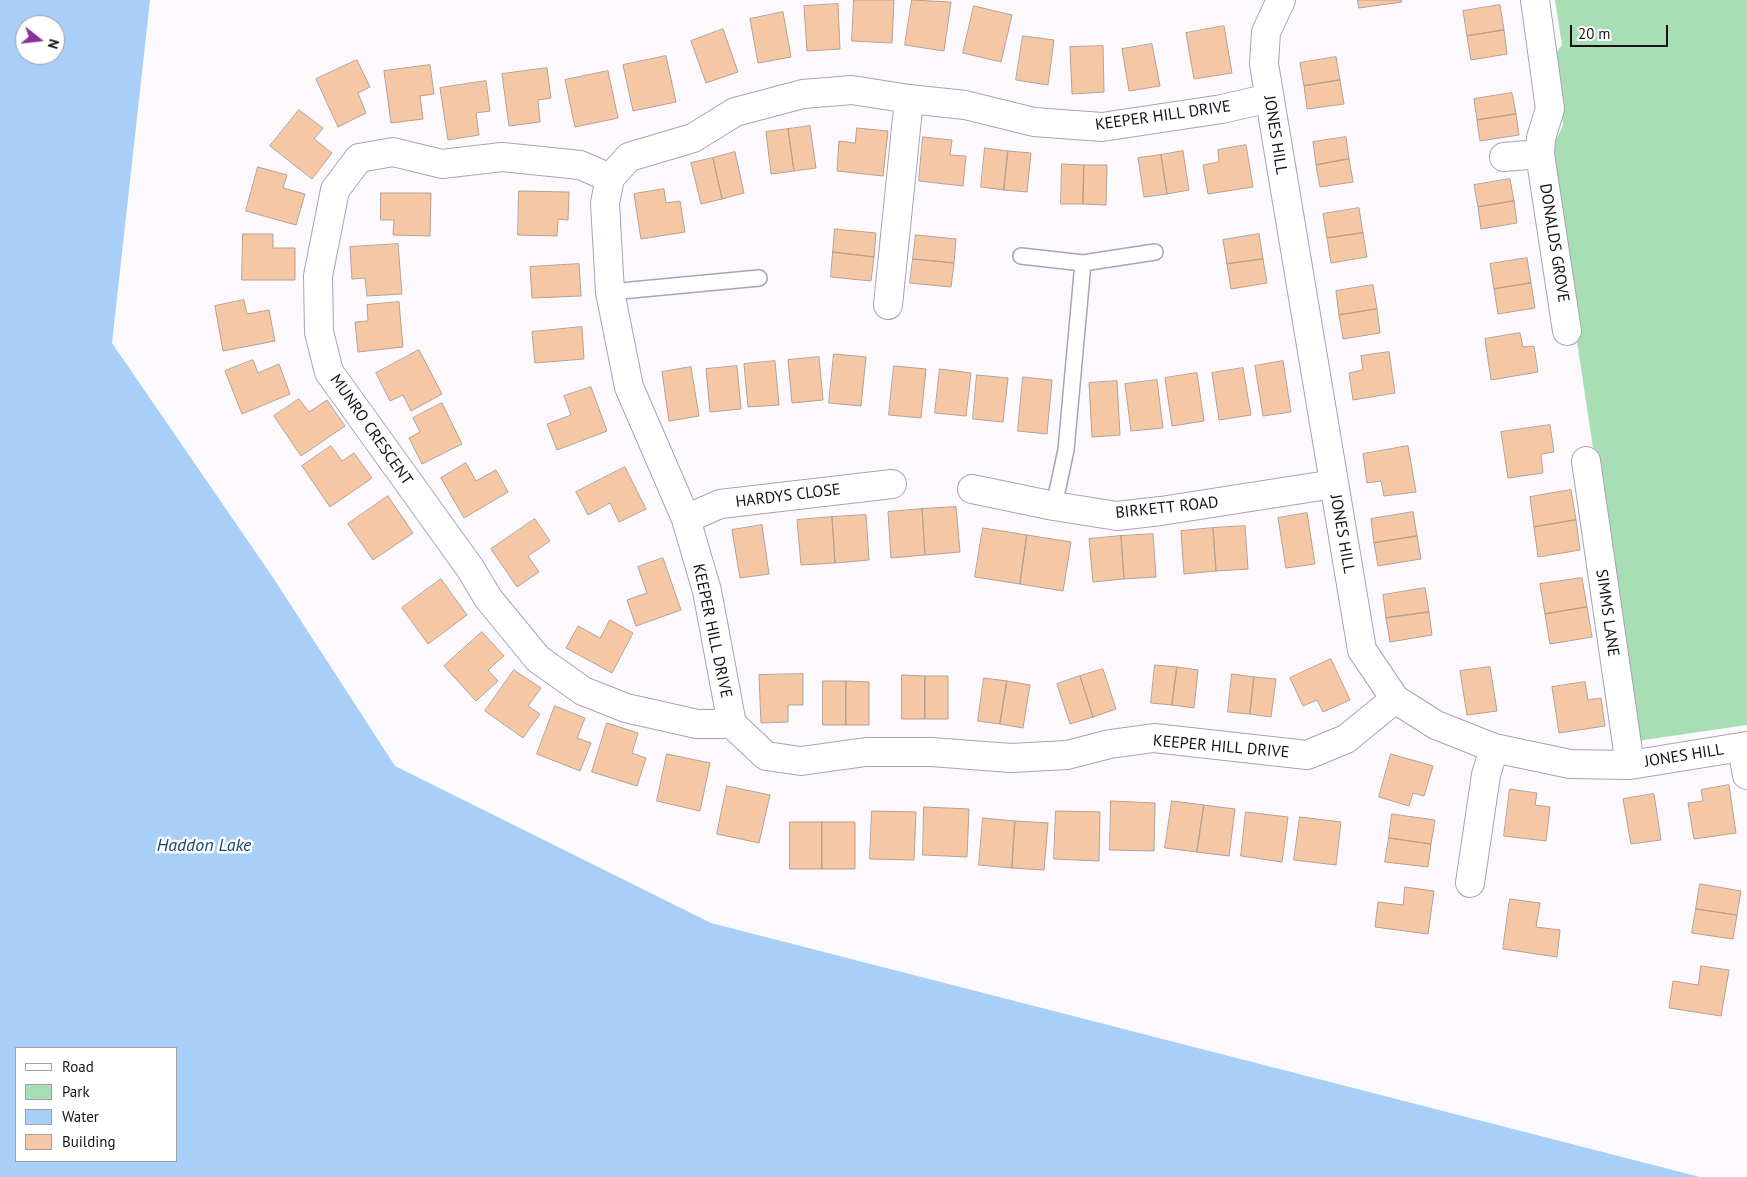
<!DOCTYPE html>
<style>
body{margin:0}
#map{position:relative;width:1747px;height:1177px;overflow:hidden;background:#fbf9fe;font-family:"PT Sans",sans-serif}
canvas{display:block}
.legend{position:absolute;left:15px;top:1047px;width:162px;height:115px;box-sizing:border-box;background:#fff;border:1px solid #a2a0a3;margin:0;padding:6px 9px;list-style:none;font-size:15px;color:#16121a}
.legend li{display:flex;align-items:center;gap:10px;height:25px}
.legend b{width:25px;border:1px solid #a2a0a3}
.north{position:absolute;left:15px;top:15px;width:50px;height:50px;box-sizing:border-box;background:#fff;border:1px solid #a2a0a3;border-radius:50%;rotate:106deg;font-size:14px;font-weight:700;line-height:20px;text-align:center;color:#16121a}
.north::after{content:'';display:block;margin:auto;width:18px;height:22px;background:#8a309c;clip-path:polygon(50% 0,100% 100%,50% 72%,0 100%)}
.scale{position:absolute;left:1570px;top:25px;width:98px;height:22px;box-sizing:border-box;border:2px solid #16121a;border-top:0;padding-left:6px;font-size:15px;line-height:18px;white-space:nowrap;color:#16121a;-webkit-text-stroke:4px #fff;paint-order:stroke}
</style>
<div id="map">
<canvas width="1747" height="1177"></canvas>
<ul class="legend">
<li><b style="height:6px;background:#fff"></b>Road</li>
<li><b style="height:14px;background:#a8deb3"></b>Park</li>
<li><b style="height:14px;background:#a8cff7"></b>Water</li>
<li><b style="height:14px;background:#f6c7a5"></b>Building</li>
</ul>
<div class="north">N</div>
<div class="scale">20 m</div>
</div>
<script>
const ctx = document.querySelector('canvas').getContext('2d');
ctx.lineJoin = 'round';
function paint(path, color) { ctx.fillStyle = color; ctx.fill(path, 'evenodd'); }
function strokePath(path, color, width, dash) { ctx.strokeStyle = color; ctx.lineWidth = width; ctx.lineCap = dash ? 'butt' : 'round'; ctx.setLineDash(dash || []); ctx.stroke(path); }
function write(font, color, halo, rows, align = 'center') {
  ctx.font = font + ' "PT Sans",sans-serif'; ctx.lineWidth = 5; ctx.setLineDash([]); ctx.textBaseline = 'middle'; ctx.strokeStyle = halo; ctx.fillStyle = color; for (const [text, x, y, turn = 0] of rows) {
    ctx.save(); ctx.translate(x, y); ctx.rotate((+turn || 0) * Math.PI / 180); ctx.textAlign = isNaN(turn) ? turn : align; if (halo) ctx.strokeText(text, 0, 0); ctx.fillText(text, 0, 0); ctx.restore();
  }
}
const green = new Path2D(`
 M1555,0H1747V725L1637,741L1549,155L1563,125L1554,56L1562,45Z`);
const water = new Path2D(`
 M0,0H150L112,343L272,576L395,766L711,923L1700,1177H0ZM25,25H55V55H25ZM16,1048H176V1161H16Z`);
const building = new Path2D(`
 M854,0H894L892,43L852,41Z
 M912,0L951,2L944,51L905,45Z
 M1358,0H1401L1402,2L1359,8Z
 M838,4L840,49L807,51L804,6Z
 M1500,5L1504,30L1467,36L1463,11Z
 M974,6L1012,15L1001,62L963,53Z
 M783,12L791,57L758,63L750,19Z
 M1224,26L1232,73L1194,79L1186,33Z
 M723,29L738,72L706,83L691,41Z
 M1504,30L1507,54L1471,60L1467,36Z
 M1023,36L1054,40L1048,85L1016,80Z
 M1152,44L1160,86L1129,91L1122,49Z
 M1103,46L1104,92L1072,94L1070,47Z
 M666,56L676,102L633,111L623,65Z
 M1336,57L1340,80L1304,86L1300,63Z
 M357,60L370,87L358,93L366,113L338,127L316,79Z
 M430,65L434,94L420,96L423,119L391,123L384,71Z
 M547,68L551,98L538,100L540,122L509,126L502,74Z
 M608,71L618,118L575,127L565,80Z
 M1340,80L1344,104L1307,109L1304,86Z
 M486,81L490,111L476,113L479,135L448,140L440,88Z
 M1512,93L1516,114L1477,120L1474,99Z
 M299,110L323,128L314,139L332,153L312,179L270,146Z
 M1516,114L1519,135L1480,141L1477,120Z
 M810,126L816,168L794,171L788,129Z
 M857,128L888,131L883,176L837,171L839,141L855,143Z
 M788,129L794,171L771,174L766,132Z
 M923,137L952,140L950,155L966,156L963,186L919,181Z
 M1346,137L1349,159L1316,165L1313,142Z
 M1246,145L1253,187L1208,194L1203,165L1219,162L1218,150Z
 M985,148L1008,151L1004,190L981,187Z
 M1008,151L1031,153L1027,192L1004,190Z
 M1183,151L1189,190L1167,194L1161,155Z
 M735,152L744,193L722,199L713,158Z
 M1161,155L1167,194L1144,197L1138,158Z
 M713,158L722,199L701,204L691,163Z
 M1349,159L1353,182L1320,187L1316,165Z
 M1062,164L1084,165L1083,204H1061Z
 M1084,165H1107L1106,205L1083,204Z
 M258,167L287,175L283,188L305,194L296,225L246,211Z
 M1510,179L1514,201L1478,207L1474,185Z
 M664,189L666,203L680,201L685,232L641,239L634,194Z
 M519,191L569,192L568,220L558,219L557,236L518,235Z
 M381,193H431L430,236L393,235L394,220H381Z
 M1514,201L1517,223L1481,229L1478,207Z
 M1359,208L1363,233L1327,238L1323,214Z
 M835,229L876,233L874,257L833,252Z
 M1363,233L1367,257L1331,263L1327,238Z
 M243,234H273V248H295V280H242Z
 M1259,234L1263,259L1227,264L1223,240Z
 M916,235L956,239L954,263L913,259Z
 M398,244L402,294L367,296L365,278L352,279L350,247Z
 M833,252L874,257L871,281L831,277Z
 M1527,258L1531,283L1494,289L1490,264Z
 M913,259L954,263L951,287L910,283Z
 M1263,259L1267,283L1231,289L1227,264Z
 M579,264L581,296L532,298L530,267Z
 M1531,283L1535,308L1498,314L1494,289Z
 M1373,285L1377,309L1339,315L1336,291Z
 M244,300L247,314L269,310L275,341L223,351L215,306Z
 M399,302L403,347L358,352L355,322L368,321L367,305Z
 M1377,309L1380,333L1343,339L1339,315Z
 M582,327L584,359L535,363L532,332Z
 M1520,333L1523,347L1534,346L1538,372L1491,380L1485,339Z
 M419,350L442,394L411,411L403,395L390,401L376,373Z
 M1389,352L1395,393L1353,400L1349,373L1363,370L1361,356Z
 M834,354L866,357L861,406L829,403Z
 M819,357L823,400L792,403L788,360Z
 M253,360L258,373L279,364L290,394L242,414L225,371Z
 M775,361L779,405L748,407L744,364Z
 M1283,361L1291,412L1263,416L1255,366Z
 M737,366L741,409L710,412L706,369Z
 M894,366L926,369L921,418L889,415Z
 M691,367L699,416L669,421L662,372Z
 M1243,368L1251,415L1219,420L1212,373Z
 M940,369L971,373L966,416L935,413Z
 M1197,373L1204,421L1172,426L1165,378Z
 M977,375L1008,378L1003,422L973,419Z
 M1023,377L1052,380L1047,434L1018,431Z
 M1157,380L1163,428L1131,431L1125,384Z
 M1117,381L1120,435L1092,437L1089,383Z
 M591,387L607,431L557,450L547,424L571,415L564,396Z
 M299,399L309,412L327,400L345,426L301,456L274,416Z
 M442,403L462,444L422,464L409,438L420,432L413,418Z
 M1550,425L1554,452L1541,454L1543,473L1508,478L1501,432Z
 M331,446L342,461L354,453L372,478L330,507L302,466Z
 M1408,446L1416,492L1384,496L1381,481L1367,483L1363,454Z
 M466,463L476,481L496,470L508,492L464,518L441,478Z
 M625,467L646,509L619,522L610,503L588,515L576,492Z
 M1571,490L1576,520L1534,527L1530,497Z
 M388,496L413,533L373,560L348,524Z
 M956,507L960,552L925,555L922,509Z
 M922,509L925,555L891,558L888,512Z
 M1413,512L1417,536L1374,543L1371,519Z
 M1307,513L1315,564L1286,568L1278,518Z
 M866,515L869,560L835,563L832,517Z
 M832,517L835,563L801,565L797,520Z
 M535,519L550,541L528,556L539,572L517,587L491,549Z
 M1576,520L1580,550L1538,557L1534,527Z
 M762,525L769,574L740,578L732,530Z
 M1245,526L1248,569L1216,571L1213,528Z
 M983,528L1027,535L1020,584L975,577Z
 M1213,528L1216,571L1184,574L1181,531Z
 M1153,534L1156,577L1124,579L1121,536Z
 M1027,535L1071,542L1063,591L1020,584Z
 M1121,536L1124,579L1093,582L1089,539Z
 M1417,536L1421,559L1378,566L1374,543Z
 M663,558L681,610L636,626L627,600L647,593L638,567Z
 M1582,578L1587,607L1545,614L1540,584Z
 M441,579L467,615L428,644L402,608Z
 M1425,588L1429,612L1386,618L1383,595Z
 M1587,607L1592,637L1550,644L1545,614Z
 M1429,612L1432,635L1390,642L1386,618Z
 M610,620L633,633L612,673L566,648L578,626L600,638Z
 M482,632L504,656L488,670L498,681L476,701L444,666Z
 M1331,659L1350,700L1323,712L1317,700L1303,706L1290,678Z
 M1155,665L1177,667L1172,705L1151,703Z
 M1177,667L1198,670L1194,708L1172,705Z
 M1490,667L1497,711L1467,715L1460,671Z
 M1103,669L1116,709L1093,717L1080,676Z
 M514,670L541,688L528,706L540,714L523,738L485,711Z
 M803,674V705H788V722L761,723L759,675Z
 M1232,674L1254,677L1250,714L1228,712Z
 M902,675L925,676V719H902Z
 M925,676H948V719H925Z
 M1080,676L1093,717L1070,724L1057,684Z
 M1254,677L1276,679L1271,717L1250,714Z
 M984,678L1007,681L1000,724L978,721Z
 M823,681H846V725H823Z
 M846,681L869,682V725H846Z
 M1007,681L1030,685L1023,728L1000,724Z
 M1585,682L1588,700L1601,698L1605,726L1559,733L1552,687Z
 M555,706L585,718L577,738L591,743L580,771L537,754Z
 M607,723L638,733L632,753L646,758L637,786L592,772Z
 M667,754L710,763L700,811L657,801Z
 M1391,754L1433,766L1424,796L1413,793L1409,806L1379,797Z
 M1729,785L1736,833L1694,839L1688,803L1703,801L1701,790Z
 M727,786L770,795L759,843L717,834Z
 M1510,789L1537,793L1535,805L1550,807L1546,841L1504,836Z
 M1654,794L1661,840L1631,844L1623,799Z
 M1111,801L1155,803L1154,851L1110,850Z
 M1172,801L1204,805L1197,852L1165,848Z
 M1204,805L1235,809L1229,856L1197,852Z
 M924,807L969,809L967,857L923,855Z
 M872,811L916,812L914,860L870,859Z
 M1056,811L1100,812L1099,861L1054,859Z
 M1246,812L1288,817L1282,862L1241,856Z
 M1392,814L1435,820L1431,844L1389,838Z
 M1300,817L1341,822L1336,865L1294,860Z
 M983,818L1015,821L1012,868L979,865Z
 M1015,821L1048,823L1044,870L1012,868Z
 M790,822H822V869H790Z
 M822,822H855V869H822Z
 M1389,838L1431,844L1428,867L1385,862Z
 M1700,884L1741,891L1737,915L1696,909Z
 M1405,887L1434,891L1428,934L1375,927L1378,902L1403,905Z
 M1510,899L1540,903L1536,927L1560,930L1557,957L1503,949Z
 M1696,909L1737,915L1733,939L1692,933Z
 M1701,966L1729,970L1721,1016L1669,1008L1673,981L1698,985Z`);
const service = new Path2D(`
 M1021,256L1083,263L1155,252
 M610,292L759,278
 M1054,506L1066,450L1083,263`);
const minor = new Path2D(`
 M1281,0L1266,32L1264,64L1362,650L1395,699L1436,725L1494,748L1570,764L1630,765L1747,746
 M1535,0L1550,109L1541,138L1540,154L1567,331
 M1269,98L1222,109L1102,127L1034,122L965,105L909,99L852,90L803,94L735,112L693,138L629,157L610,178L605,203L610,292L629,387L686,519L707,591L732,724L766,756L801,761L866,752H931L1011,758L1067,755L1110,744L1154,738L1307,755L1346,739L1395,699
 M1504,157L1540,154
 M610,178L580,165L502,157L442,164L393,152L359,158L335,190L318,276L319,332L329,372L470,568L488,598L538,659L583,691L626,708L697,724H732
 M888,305L909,99
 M1586,461L1630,765
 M972,489L1054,506L1117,516L1161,511L1334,484
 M686,519L720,504L892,484
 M1742,747L1747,775
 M1470,883L1486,775L1494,748`);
const streetNames = [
 ["KEEPER HILL DRIVE",1163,116,-8],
 ["JONES HILL",1275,135,81],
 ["DONALDS GROVE",1554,243,81],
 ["MUNRO CRESCENT",371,430,55],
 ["HARDYS CLOSE",788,496,-7],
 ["BIRKETT ROAD",1167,508,-6],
 ["JONES HILL",1342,534,80],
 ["SIMMS LANE",1607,613,82],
 ["KEEPER HILL DRIVE",712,631,78],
 ["KEEPER HILL DRIVE",1221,747,5],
 ["JONES HILL",1684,756,-9]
];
const waterNames = [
 ["Haddon Lake",204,846]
];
paint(green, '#a8deb3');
paint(water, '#a8cff7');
paint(building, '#f6c7a5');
strokePath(building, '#b7a190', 1);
strokePath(service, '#aba1b8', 18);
strokePath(minor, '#aba1b8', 30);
strokePath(service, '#fff', 15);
strokePath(minor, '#fff', 28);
write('16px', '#16121a', '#fff', streetNames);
write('italic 18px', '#164670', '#fff', waterNames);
</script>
